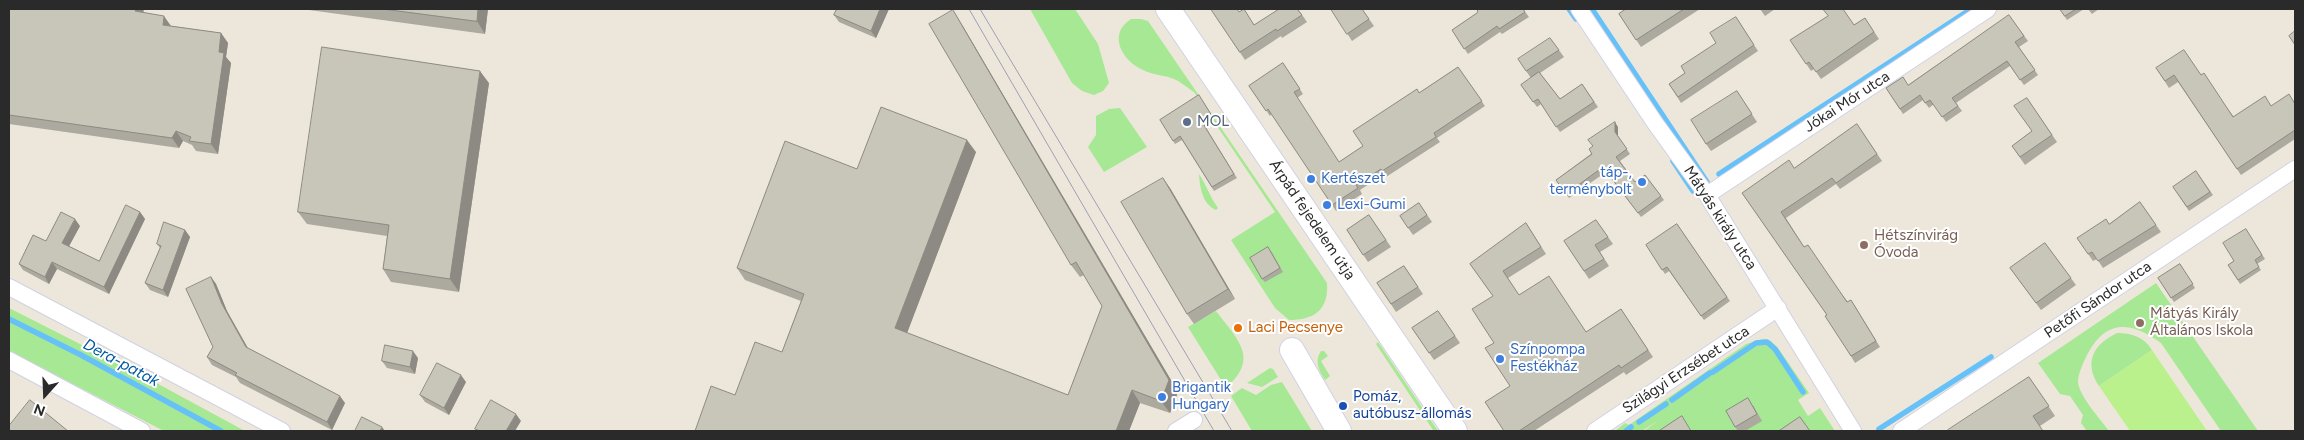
<!DOCTYPE html>
<meta charset="utf-8">
<style>
body{margin:0}
#map{position:relative;width:2304px;height:440px;overflow:hidden;background:#ede7db;font-family:Figtree,sans-serif}
canvas{display:block}
.frame{position:absolute;inset:0;border:10px solid #2a2a2a;pointer-events:none}
.north{position:absolute;left:20px;top:370px;width:50px;height:50px;-webkit-text-stroke:4px #fff;paint-order:stroke;rotate:200deg;font-size:14px;font-weight:700;line-height:20px;text-align:center;color:#2a2a2a}
.north::after{content:'';display:block;margin:auto;width:18px;height:22px;background:#2a2a2a;clip-path:polygon(50% 0,100% 100%,50% 72%,0 100%)}
</style>
<div id="map">
<canvas width="2304" height="440"></canvas>
<div class="frame"></div>
<div class="north">N</div>
</div>
<script>
const ctx = document.querySelector('canvas').getContext('2d');
ctx.lineJoin = 'round';
function paint(path, color) { ctx.fillStyle = color; ctx.fill(path, 'evenodd'); }
function strokePath(path, color, width, dash) { ctx.strokeStyle = color; ctx.lineWidth = width; ctx.lineCap = dash ? 'butt' : 'round'; ctx.setLineDash(dash || []); ctx.stroke(path); }
function write(font, color, halo, rows, align = 'center') {
  ctx.font = font + ' Figtree,sans-serif'; ctx.lineWidth = 4; ctx.setLineDash([]); ctx.textBaseline = 'middle'; ctx.strokeStyle = halo; ctx.fillStyle = color; for (const [text, x, y, turn = 0] of rows) {
    ctx.save(); ctx.translate(x, y); ctx.rotate((+turn || 0) * Math.PI / 180); ctx.textAlign = isNaN(turn) ? turn : align; if (halo) ctx.strokeText(text, 0, 0); ctx.fillText(text, 0, 0); ctx.restore();
  }
}
const green = new Path2D(`
 M1030,9H1075L1098,44L1109,83L1103,91L1094,95L1082,91L1072,83Z
 M1131,19H1141L1148,21L1327,283C1329,310 1314,320 1289,320L1275,308L1231,240L1275,212L1194,92C1188,88 1181,82 1174,79C1164,75 1153,75 1143,70C1122,61 1107,34 1131,19Z
 M1120,108L1147,147L1104,172L1088,147L1096,135V116L1109,109Z
 M1199,174C1207,186 1210,197 1218,208L1216,210C1202,204 1200,187 1199,174Z
 M2156,283L2258,431H2221L2161,343C2132,322 2107,318 2088,353C2084,361 2078,373 2078,382C2079,396 2101,420 2109,431H2087L2081,423L2083,415L2070,396L2060,394L2038,363Z
 M9,308L149,379L245,431H164L9,351Z
 M1216,311C1238,340 1260,358 1226,388L1188,327Z
 M2117,333C2132,333 2144,337 2152,350L2099,386C2083,362 2094,344 2117,333Z
 M1763,339L1771,341L1778,348L1809,393L1798,400L1808,416L1820,408L1835,431H1644L1659,420L1642,431H1615L1625,423L1629,425L1746,344Z
 M1378,342L1438,431H1432L1433,430L1376,344Z
 M1321,351H1324L1328,356L1321,361L1330,376L1325,380C1319,371 1314,361 1321,351Z
 M1270,368L1273,369L1278,377L1262,387L1247,383Z
 M1282,382L1312,431H1252L1231,396L1242,388L1256,395L1271,385Z`);
const pitch = new Path2D(`
 M2152,350L2207,431H2130L2099,386Z`);
const stream = new Path2D(`
 M1569,9L1576,19
 M1592,9L1707,182
 M1673,161L1693,191
 M1719,174L1971,9
 M9,319L81,355L221,431
 M1713,372L1756,343L1767,342L1775,349L1803,392
 M1672,400L1710,373
 M1639,422L1666,404
 M1879,429L1991,357
 M1626,431L1631,427`);
const street = new Path2D(`
 M1579,9L1655,123L1707,195L1853,431
 M1707,195L1988,9
 M9,287L282,431
 M9,360L142,431
 M1176,431L1194,420
 M1595,431L1778,308
 M1901,431L2295,169`);
const secondary = new Path2D(`
 M1168,9L1455,431
 M1292,350L1339,431`);
const tram = new Path2D(`
 M969,9L1214,431
 M980,9L1232,431`);
const wall = new Path2D(`
 M9,9L144,13L171,26L221,33L228,43L226,57L231,63L218,154L196,151L192,145L183,141L179,148L9,124Z
 M308,9H488L485,34L309,10Z
 M837,9H889L876,38L839,22L834,15Z
 M1211,9L1239,12L1255,25L1298,9L1307,22L1282,38L1281,36L1245,60Z
 M1331,9H1362L1374,26L1352,41Z
 M1523,9L1529,17L1502,34L1500,32L1468,54L1452,30L1477,13Z
 M1626,9H1700L1641,47L1619,14Z
 M1760,9H1775L1765,16Z
 M2060,9H2084L2067,20Z
 M2088,9H2099L2092,14Z
 M2009,15L2028,41L2019,47L2038,75L2024,85L2010,66L1956,103L1962,111L1946,122L1934,104L1929,108L1923,100L1903,114L1886,88L1908,85Z
 M1736,17L1758,51L1681,103L1669,84L1685,73L1716,43Z
 M1865,18L1879,39L1821,79L1814,69L1811,71L1790,40L1854,25Z
 M961,23L1178,392L1170,413L1140,403L1129,431H695L782,352L801,301L745,280L737,268L857,169L976,152L907,333L1068,395L1102,306L1084,275L1080,277L1071,265Z
 M1550,38L1564,57L1540,73L1560,99L1582,84L1598,107L1560,132L1541,104L1537,107L1521,85L1531,78L1526,71Z
 M1283,63L1303,94L1297,98L1339,162L1363,146L1419,93L1458,67L1485,106L1437,138L1440,142L1386,177L1384,174L1360,190L1362,194L1336,211L1272,114L1270,116L1249,86Z
 M2156,68L2201,74L2234,117L2271,106L2295,104V139L2241,175L2178,82L2169,88Z
 M489,83L459,292L391,282L383,269L387,236L307,224L298,212Z
 M1737,91L1757,122L1711,151L1706,144Z
 M1199,95L1214,119L1205,126L1237,178L1214,191L1182,140L1175,144L1160,120Z
 M2027,98L2057,142L2025,165L2012,146L2032,131Z
 M1857,124L1882,161L1840,189L1836,184L1786,218L1804,247L1848,302L1855,306L1880,347L1855,363L1827,315L1742,193L1794,168Z
 M1618,127V136L1630,154L1620,161L1635,182L1645,175L1664,200L1641,217L1606,172L1569,198L1556,180L1592,153Z
 M2196,171L2213,195L2189,211L2173,187Z
 M1170,188L1235,299L1194,324L1187,314Z
 M2140,202L2161,232L2103,268L2097,259L2093,261L2077,238L2109,224Z
 M1419,203L1432,222L1413,235L1400,216Z
 M140,212L145,219L109,294L57,269L49,284L23,270L19,264L46,241L80,226L69,246L99,261Z
 M1369,215L1391,247L1368,262L1347,230Z
 M1596,220L1613,244L1600,252L1609,266L1589,279L1564,241Z
 M1526,223L1546,254L1508,278L1519,295L1586,332L1621,309L1653,357L1626,375L1624,372L1534,431H1504L1510,386L1494,343L1493,296L1470,264Z
 M1677,224L1730,301L1704,320L1669,271L1665,274L1646,245Z
 M2246,229L2265,259L2257,264L2261,270L2240,284L2228,265L2234,261Z
 M185,230L190,237L168,297L150,290L145,283L160,248L157,244Z
 M2045,243L2076,285L2041,310L2010,268Z
 M1271,251L1283,272L1265,282L1262,279Z
 M2180,264L2195,288L2174,302L2158,278Z
 M1404,266L1423,294L1396,312L1377,283Z
 M211,277L216,284L227,311L248,348L345,403L332,430L240,383L236,377L212,365L207,357L213,347Z
 M1438,311L1460,343L1434,360L1412,328Z
 M418,358L415,374L387,368L382,361Z
 M2029,377L2055,416L2040,426L1949,431Z
 M466,382L449,415L425,402L420,395Z
 M1753,405L1762,421L1745,431H1738L1735,427Z`);
const shadedWall = new Path2D(`
 M136,9H144L142,21L135,11Z
 M478,9H488L485,34L477,21Z
 M880,9H889L876,38L871,31Z
 M953,10L961,23L1178,392L1170,413L1161,401Z
 M164,16L171,26L163,25Z
 M221,33L228,43L226,57L231,63L218,154L211,144L219,52Z
 M480,71L489,83L459,292L450,279Z
 M1615,122L1618,127V136L1615,132Z
 M176,131L183,141L179,148L172,138Z
 M967,140L976,152L904,341L895,328Z
 M1163,178L1170,188L1235,299L1228,289Z
 M140,212L145,219L109,294L104,287Z
 M75,219L80,226L67,250L62,243Z
 M185,230L190,237L168,297L163,290Z
 M52,262L57,269L49,284L45,277Z
 M211,277L216,284L227,311L251,354L246,347L222,304Z
 M413,351L418,358L415,374L410,367Z
 M461,375L466,382L449,415L444,408Z
 M1132,390L1140,403L1129,431H1116Z
 M340,396L345,403L332,430L327,422Z
 M516,414L521,421L515,431H506Z
 M382,427L385,431H380Z`);
const building = new Path2D(`
 M9,9H136L135,11L164,16L163,25L221,33L219,52L224,53L211,144L189,141L191,137L176,131L172,138L9,115Z
 M383,9H478L477,21Z
 M837,9H880L871,31L834,15Z
 M1211,9H1237L1239,12L1244,9L1254,25L1279,9H1297L1302,15L1277,31L1276,29L1240,52Z
 M1331,9H1362L1369,19L1347,34Z
 M1478,9H1523L1525,12L1499,29L1497,26L1464,49L1452,30L1477,13Z
 M1626,9H1684L1636,40L1619,14Z
 M1823,9H1843L1854,25L1865,18L1874,32L1816,72L1809,62L1806,64L1790,40L1828,16Z
 M2060,9H2076L2065,16Z
 M953,10L1169,380L1161,401L1132,390L1116,431H695L711,386L735,395L755,342L782,352L804,294L737,268L785,141L857,169L881,107L967,140L895,328L1068,395L1102,306L1076,262L1071,265L929,24Z
 M2009,15L2024,36L2015,42L2035,70L2020,80L2007,61L1952,98L1958,106L1942,117L1930,100L1925,103L1920,95L1900,109L1886,88L1903,77L1908,85Z
 M1736,17L1754,45L1678,97L1669,84L1685,73L1681,66L1716,43L1710,33Z
 M2295,31V45L2289,36Z
 M1550,38L1559,50L1526,71L1518,59Z
 M322,47L480,71L450,279L383,269L389,225L298,212Z
 M2184,50L2201,75L2204,73L2233,117L2265,96L2271,106L2289,94L2295,104V130L2237,169L2174,75L2165,81L2156,68Z
 M1283,63L1300,89L1294,92L1339,162L1363,146L1353,131L1417,89L1419,93L1458,67L1482,101L1434,133L1436,137L1382,171L1381,169L1356,185L1358,188L1332,205L1268,109L1266,111L1249,86Z
 M1539,72L1560,99L1582,84L1594,102L1556,127L1538,99L1533,102L1521,85Z
 M1737,91L1752,114L1706,144L1691,120Z
 M1199,95L1212,116L1202,122L1234,174L1212,187L1180,136L1173,141L1160,120Z
 M2027,98L2052,135L2020,157L2012,146L2032,131L2014,106Z
 M1615,122V132L1627,149L1616,157L1635,182L1645,175L1661,196L1638,213L1603,167L1566,194L1556,180L1592,154L1589,149L1593,146L1588,140Z
 M1857,124L1877,154L1836,183L1832,178L1781,212L1804,247L1808,245L1847,302L1851,300L1876,341L1851,356L1825,316L1827,315L1742,193L1789,160L1794,168Z
 M2196,171L2210,192L2187,207L2173,187Z
 M1163,178L1228,289L1187,314L1121,202Z
 M2140,202L2156,225L2098,261L2092,252L2088,254L2077,238L2106,219L2109,224Z
 M1419,203L1427,215L1408,228L1400,216Z
 M126,205L140,212L104,287L52,262L45,277L19,264L33,235L46,241L61,212L75,219L62,243L99,261Z
 M1369,215L1386,240L1363,255L1347,230Z
 M1596,220L1608,237L1595,245L1604,259L1584,271L1564,241Z
 M164,222L185,230L163,290L145,283L161,246L157,244Z
 M1526,223L1541,247L1503,271L1519,295L1549,276L1586,332L1621,309L1648,350L1621,368L1619,365L1519,431H1504L1485,402L1510,386L1485,348L1494,343L1472,309L1493,296L1470,264Z
 M1677,224L1727,297L1701,316L1667,267L1662,270L1646,245Z
 M2246,229L2262,255L2255,260L2259,267L2238,280L2228,265L2234,261L2223,243Z
 M2045,243L2071,278L2036,303L2010,268Z
 M1268,247L1280,268L1262,279L1250,258Z
 M2180,264L2193,284L2171,298L2158,278Z
 M1404,266L1418,287L1391,304L1377,283Z
 M211,277L222,304L246,347L340,396L327,422L235,375L237,373L207,357L213,347L186,289Z
 M1438,311L1455,336L1429,353L1412,328Z
 M385,345L413,351L410,367L382,361Z
 M437,363L461,375L444,408L420,395Z
 M2029,377L2049,406L2033,416L2043,431H1949L1948,430Z
 M1748,398L1757,414L1735,427L1726,411Z
 M30,400L68,431H9V426Z
 M491,400L516,414L506,431H480L475,429Z
 M1682,416L1691,431H1659Z
 M362,417L382,427L380,431H355Z
 M1800,417L1810,431H1779Z`);
const markers = [
 [1187,122,5,"#5c6f8a"],
 [1311,179,5,"#3f7fe0"],
 [1642,182,5,"#3f7fe0"],
 [1327,205,5,"#3f7fe0"],
 [1864,245,5,"#8d6e63"],
 [2140,323,5,"#8d6e63"],
 [1238,328,5,"#e8710a"],
 [1500,359,5,"#3f7fe0"],
 [1162,397,5,"#3f7fe0"],
 [1343,406,5,"#1a4fb4"]
];
const streetNames = [
 ["Jókai Mór utca",1847,102,-33],
 ["Mátyás király utca",1720,218,57],
 ["Árpád fejedelem útja",1312,220,56],
 ["Petőfi Sándor utca",2098,300,-34],
 ["Szilágyi Erzsébet utca",1686,370,-33]
];
const serviceNames = [
 ["MOL",1197,122]
];
const shopNames = [
 ["táp-,",1632,173,"right"],
 ["terménybolt",1632,190,"right"],
 ["Kertészet",1321,179],
 ["Lexi-Gumi",1337,205],
 ["Színpompa",1510,350],
 ["Festékház",1510,367],
 ["Brigantik",1172,388],
 ["Hungary",1172,405]
];
const educationNames = [
 ["Hétszínvirág",1874,236],
 ["Óvoda",1874,253],
 ["Mátyás Király",2150,314],
 ["Általános Iskola",2150,331]
];
const foodNames = [
 ["Laci Pecsenye",1248,328]
];
const transitNames = [
 ["Pomáz,",1353,397],
 ["autóbusz-állomás",1353,414]
];
const waterNames = [
 ["Dera-patak",121,363,28]
];
paint(green, '#a6e893');
paint(pitch, '#bbf18d');
strokePath(stream, '#65c1f8', 5.5);
strokePath(street, '#d0d1e4', 18);
strokePath(secondary, '#d0d1e4', 26);
strokePath(street, '#fff', 16);
strokePath(secondary, '#fff', 24);
strokePath(tram, '#9d9eb6', 1);
paint(wall, '#aca99f');
paint(shadedWall, '#8c8a82');
paint(building, '#c8c5b9');
strokePath(building, '#8c8a82', 1);
for (const [x, y, r, color] of markers) { const dot = new Path2D(); dot.arc(x, y, r, 0, 2 * Math.PI); ctx.fillStyle = color; ctx.fill(dot); strokePath(dot, '#fff', 2); }
write('15px', '#2a2a2a', '#fff', streetNames);
write('15px', '#4e5e75', '#fff', serviceNames, 'left');
write('15px', '#366cbe', '#fff', shopNames, 'left');
write('15px', '#785e54', '#fff', educationNames, 'left');
write('15px', '#c56008', '#fff', foodNames, 'left');
write('15px', '#164399', '#fff', transitNames, 'left');
write('italic 16px', '#035ba5', '#fff', waterNames);
</script>
